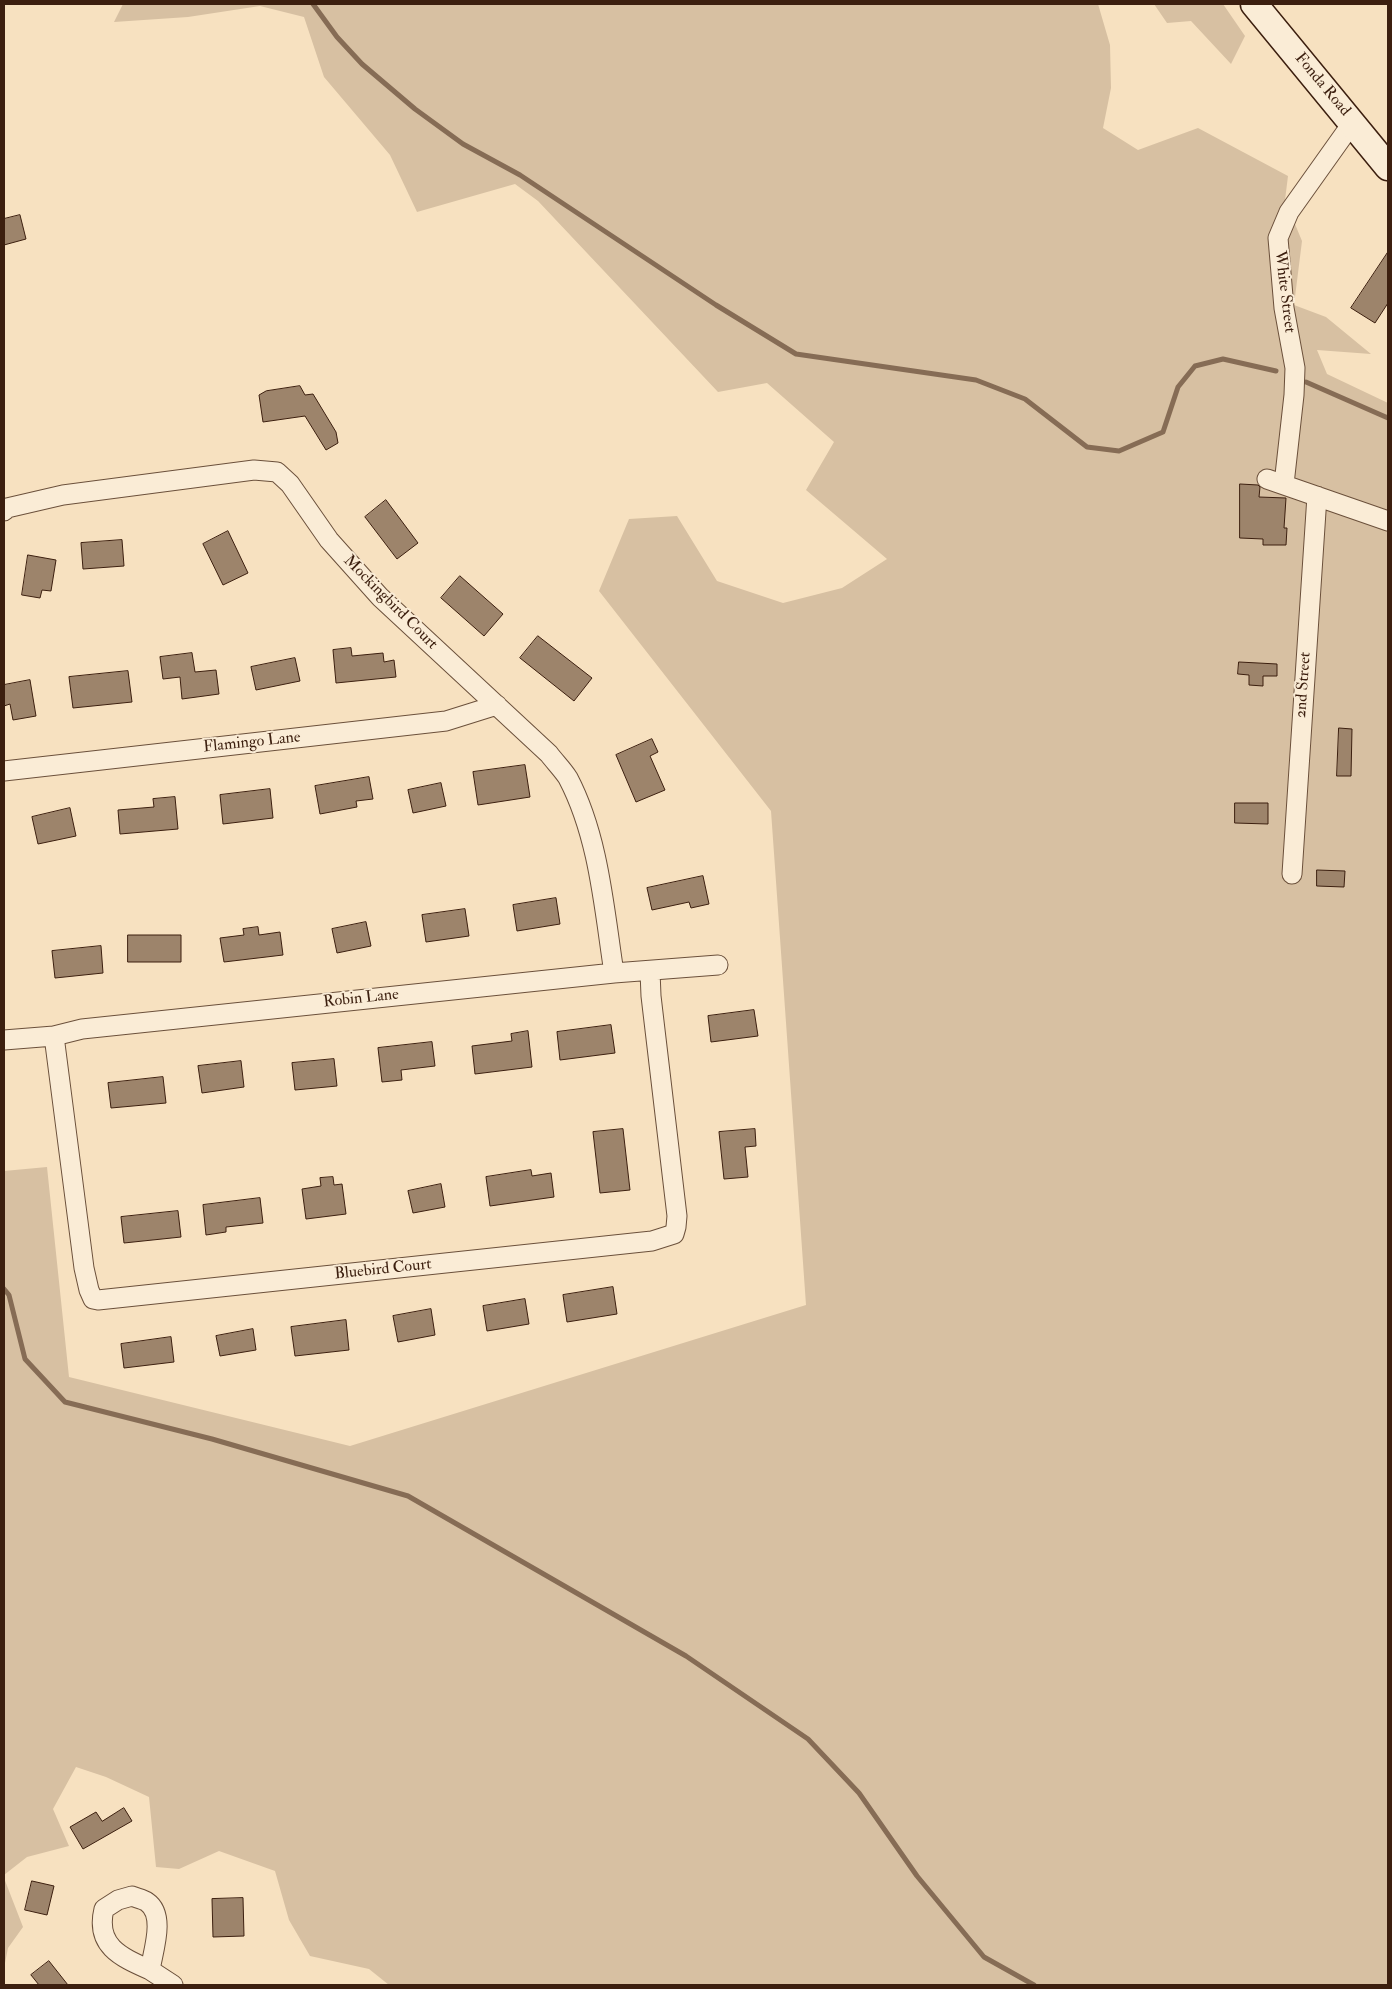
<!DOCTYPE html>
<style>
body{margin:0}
#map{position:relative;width:1392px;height:1989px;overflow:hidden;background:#f7e1c0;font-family:"IM FELL Double Pica",serif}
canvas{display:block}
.frame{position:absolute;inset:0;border:5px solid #3c1f0f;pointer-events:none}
</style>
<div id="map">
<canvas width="1392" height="1989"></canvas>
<div class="frame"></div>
</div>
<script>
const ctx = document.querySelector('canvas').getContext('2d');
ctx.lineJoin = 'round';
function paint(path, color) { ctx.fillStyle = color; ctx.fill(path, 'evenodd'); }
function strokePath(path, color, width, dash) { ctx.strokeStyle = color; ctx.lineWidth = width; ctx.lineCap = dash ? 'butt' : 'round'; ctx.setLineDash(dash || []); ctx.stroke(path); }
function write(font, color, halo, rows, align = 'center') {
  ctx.font = font + ' "IM FELL Double Pica",serif'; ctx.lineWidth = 4; ctx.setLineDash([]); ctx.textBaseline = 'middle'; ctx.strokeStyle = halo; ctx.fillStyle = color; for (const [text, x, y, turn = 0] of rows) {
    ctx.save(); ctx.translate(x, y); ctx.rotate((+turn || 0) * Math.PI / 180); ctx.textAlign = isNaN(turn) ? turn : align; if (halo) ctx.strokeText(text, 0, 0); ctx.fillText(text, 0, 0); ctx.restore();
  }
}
const green = new Path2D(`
 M123,4H1098L1110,45L1111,88L1103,128L1138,150L1198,128L1288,176L1285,200L1302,241L1294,305L1326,317L1371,354L1317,350L1327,374L1388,403V1985H389L369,1969L310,1956L289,1920L275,1871L219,1851L179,1869L156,1867L149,1797L106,1777L76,1767L53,1809L69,1846L27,1857L4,1875V1171L47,1167L69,1377L350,1446L806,1305L771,811L599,591L629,519L677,516L717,581L783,603L842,588L887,559L806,490L834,442L767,383L718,392L538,201L515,184L417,212L390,155L324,77L304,17L260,6L188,17L114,22Z
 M1154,4H1223L1245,36L1231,64L1191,21L1167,23Z
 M4,1878L23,1927L8,1948L4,1968Z`);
const stream = new Path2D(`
 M313,4L337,37L362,64L415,109L463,144L520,175L716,305L796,354L976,380L1025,399L1087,447L1119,451L1163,432L1178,387L1195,366L1223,359L1276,371
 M1306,382L1388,418
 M4,1289L9,1295L25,1359L65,1402L212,1439L408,1496L686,1656L808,1739L859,1793L917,1876L984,1957L1034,1985`);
const building = new Path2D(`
 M20,215L26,239L4,245V219Z
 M1388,252V303L1375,323L1351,308Z
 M300,386L305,395L313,394L336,432L338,443L326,450L305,416L263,422L259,395L266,391Z
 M1240,484L1258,485L1260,487L1259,497L1286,498L1284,528H1287L1286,545H1263V539L1240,538Z
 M386,500L418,543L397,559L365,517Z
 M228,531L248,573L223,585L203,544Z
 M122,540L124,566L83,569L81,543Z
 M28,555L56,560L51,591L42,590L40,598L22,595Z
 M460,576L503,614L484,636L441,598Z
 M538,636L592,678L574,701L520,658Z
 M351,648L352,656L383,653L384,662L394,660L396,677L336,683L333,650Z
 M192,653L195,672L216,670L219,694L182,699L180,677L163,679L160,657Z
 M295,658L300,681L256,690L251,667Z
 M1239,662L1277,664V676H1263V686L1249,685V675L1238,674Z
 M128,671L132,702L73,708L69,677Z
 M30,680L36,716L13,720L10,704L4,706V685Z
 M1339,728L1352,729L1351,776H1337Z
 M652,739L658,752L650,756L665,790L636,802L616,755Z
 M525,765L530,797L478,805L473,772Z
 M369,777L373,799L356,801L357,807L320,814L315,786Z
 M441,783L446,806L413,813L408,790Z
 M270,789L273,818L223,824L220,795Z
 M175,797L178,829L120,834L118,810L154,807L153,799Z
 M1235,803H1268V824L1235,823Z
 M70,808L76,836L38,844L32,817Z
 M1317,870L1345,871L1344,887L1317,886Z
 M703,876L709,904L691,908L689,902L652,910L647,888Z
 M556,898L560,924L517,931L513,905Z
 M465,909L469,936L426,942L422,915Z
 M366,922L371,946L337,953L332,929Z
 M258,927L259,935L280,932L283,955L224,962L220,938L244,935L243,929Z
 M128,935H181V962H128Z
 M101,946L103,973L55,978L52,951Z
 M754,1010L758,1036L711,1042L708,1016Z
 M611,1025L615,1053L560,1060L557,1032Z
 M528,1031L532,1067L475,1074L472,1046L512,1041L511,1034Z
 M432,1042L435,1066L401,1070L402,1080L382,1082L378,1048Z
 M334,1059L337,1086L295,1090L292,1063Z
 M241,1061L244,1087L202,1093L198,1066Z
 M163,1077L166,1103L111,1108L108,1083Z
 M623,1129L630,1190L600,1193L593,1132Z
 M755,1129L756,1146L745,1147L748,1177L724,1179L719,1132Z
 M531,1170L532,1176L551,1173L554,1197L490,1206L486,1177Z
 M333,1177L334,1185L342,1184L346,1214L306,1219L302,1189L321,1186L320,1178Z
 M441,1184L445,1207L413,1213L408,1191Z
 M260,1198L263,1223L226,1227V1232L206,1235L203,1205Z
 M178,1211L181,1237L124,1243L121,1217Z
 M613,1287L617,1314L567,1322L563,1295Z
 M525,1299L529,1324L487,1331L483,1306Z
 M431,1309L435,1335L398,1342L393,1316Z
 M346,1320L349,1350L295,1356L291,1327Z
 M253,1329L256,1350L220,1356L216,1336Z
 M171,1337L174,1362L124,1368L121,1344Z
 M124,1808L132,1821L83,1849L70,1827L96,1812L102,1821Z
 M32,1881L54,1886L47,1915L25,1910Z
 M243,1898L244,1936L213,1937L212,1899Z
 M49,1961L68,1985H39L31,1975Z`);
const street = new Path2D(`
 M1267,479L1388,521
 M1284,484L1294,395L1295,368L1284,308L1278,238L1289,212L1353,122
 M4,511L7,508L63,495L254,470L277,472L290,484L329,540L380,597L549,754C555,762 563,770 568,778C599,837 604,908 614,973
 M4,771L446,721L497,705
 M1292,874L1317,496
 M54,1036L84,1268L89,1290L93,1299L98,1300L652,1241L674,1234L676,1227L677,1216L651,996L650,971
 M4,1040L54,1036L82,1029L614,973L718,965
 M132,1896C136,1898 143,1899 147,1902C166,1915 153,1951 150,1970C121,1957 95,1946 104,1909L118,1900Z
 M150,1970L173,1985`);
const secondary = new Path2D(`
 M1254,4L1388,167`);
const streetNames = [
 ["Fonda Road",1322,85,50],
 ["White Street",1284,292,83],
 ["Mockingbird Court",390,603,45],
 ["2nd Street",1304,685,-86],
 ["Flamingo Lane",252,743,-6],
 ["Robin Lane",361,999,-6],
 ["Bluebird Court",383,1270,-6]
];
paint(green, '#d7c0a2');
strokePath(stream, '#866c55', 5);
paint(building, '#9d846b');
strokePath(building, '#3c1f0f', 1);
strokePath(street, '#6b503b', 21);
strokePath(secondary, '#3c1f0f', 29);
strokePath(street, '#faecd6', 19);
strokePath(secondary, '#faecd6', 26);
write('16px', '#3c1f0f', '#faecd6', streetNames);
</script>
